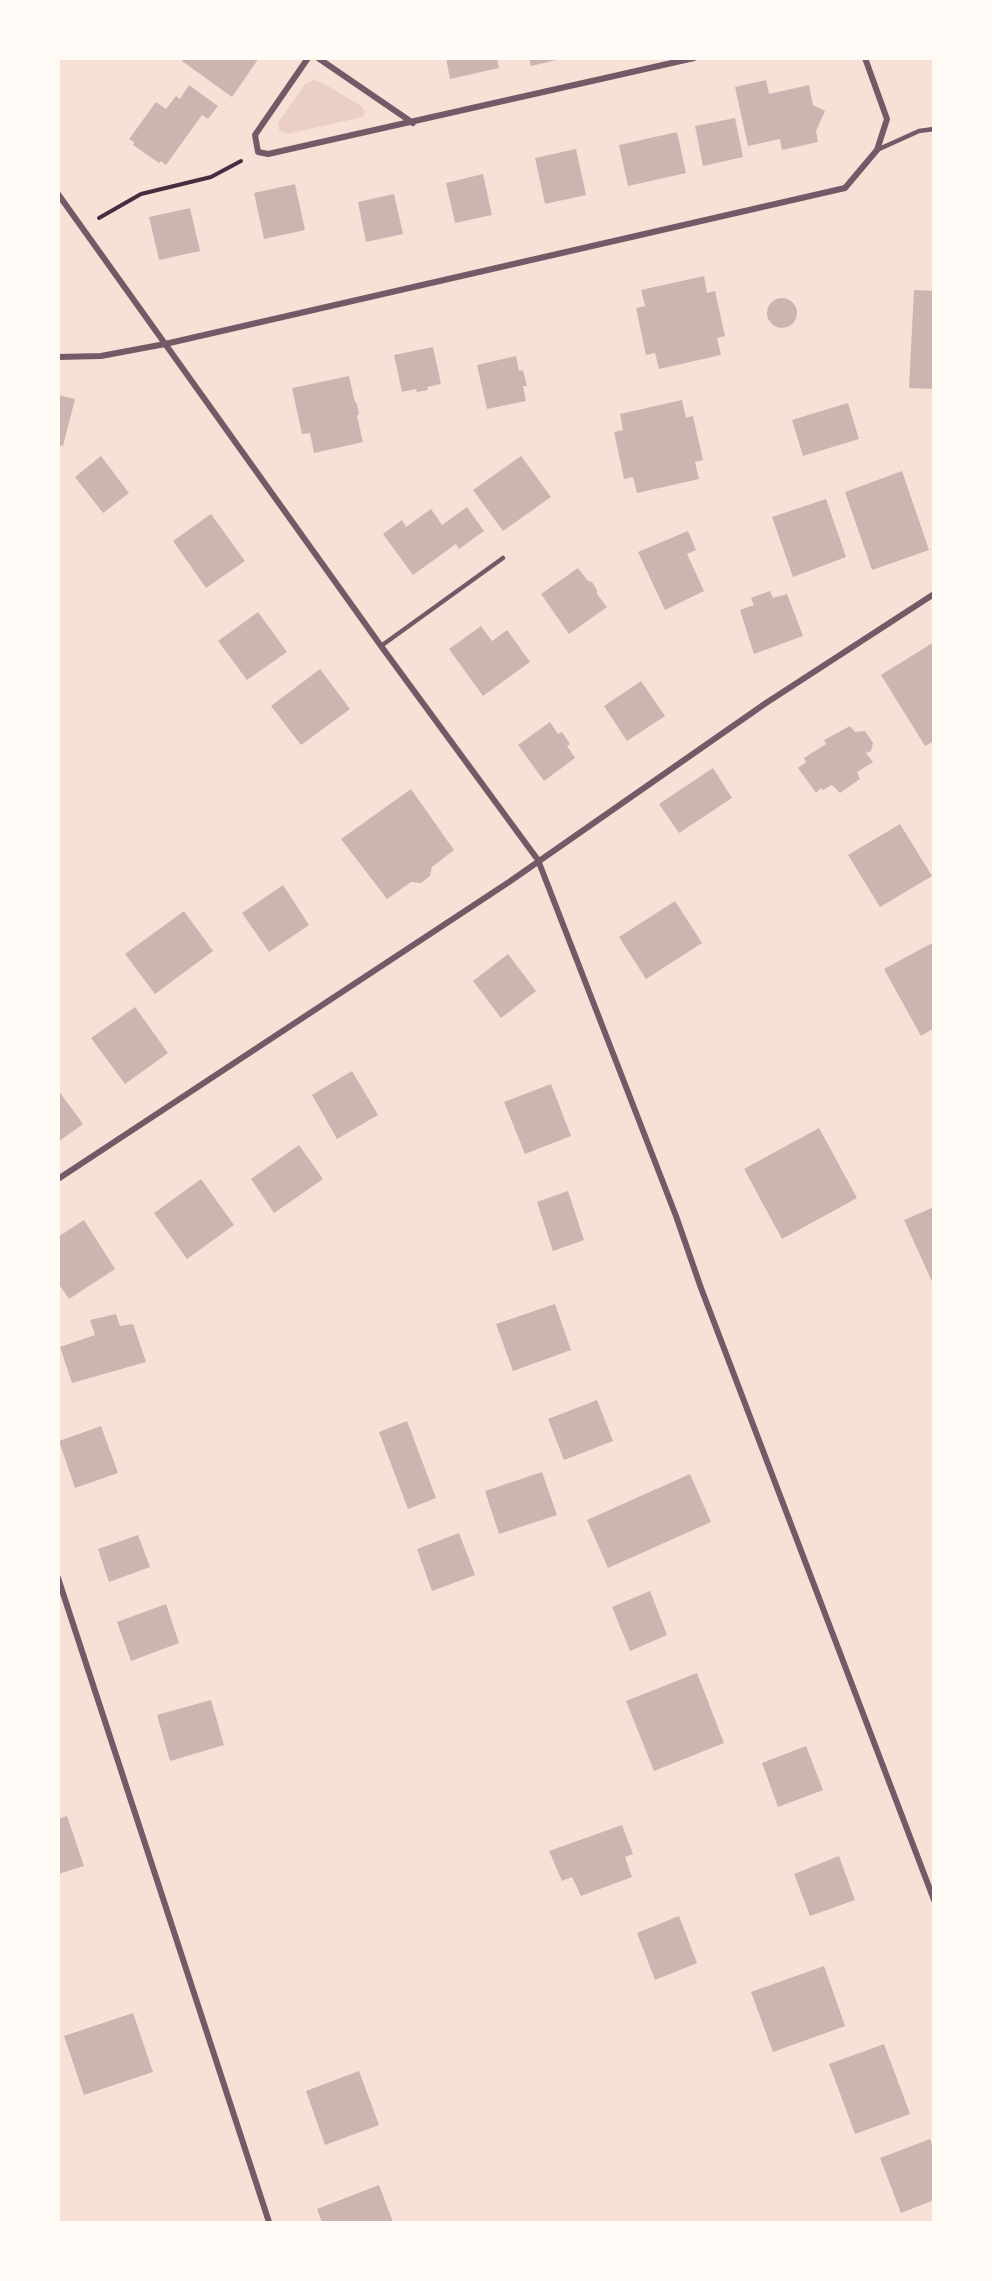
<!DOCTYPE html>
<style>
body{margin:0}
#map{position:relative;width:992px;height:2281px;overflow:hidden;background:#f7e1d7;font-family:"Noto Sans",sans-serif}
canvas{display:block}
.frame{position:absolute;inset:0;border:60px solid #fffaf5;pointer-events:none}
</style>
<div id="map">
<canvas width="992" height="2281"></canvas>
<div class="frame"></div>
</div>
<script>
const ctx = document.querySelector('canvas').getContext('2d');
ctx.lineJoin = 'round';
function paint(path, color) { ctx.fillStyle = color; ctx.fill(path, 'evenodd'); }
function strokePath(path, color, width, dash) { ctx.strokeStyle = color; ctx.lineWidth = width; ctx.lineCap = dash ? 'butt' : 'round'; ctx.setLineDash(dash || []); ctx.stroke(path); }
const green = new Path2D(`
 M314,80L323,83L361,106L365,111L363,117L287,134L279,130L278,123L305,84Z`);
const building = new Path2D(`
 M184,58H259L232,97L182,61Z
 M446,58H497L499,68L450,79Z
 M529,58H561V59L531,66Z
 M766,80L769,94L809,85L813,105L825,111L816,131L818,142L782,150L780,139L748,146L735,87Z
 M189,85L218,106L208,119L202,115L166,165L161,161L159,163L133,145L134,142L129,139L156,102L166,109L176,96L180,99Z
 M735,118L743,157L703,166L695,126Z
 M677,132L686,173L628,186L619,145Z
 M576,149L586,195L545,204L535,158Z
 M483,174L492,215L455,223L446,183Z
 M295,184L305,230L264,239L254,193Z
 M394,194L403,234L366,242L358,202Z
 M190,208L200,251L159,260L149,217Z
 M704,276L707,293L715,291L725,336L717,338L721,355L659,369L655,353L646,355L636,308L645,306L641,290Z
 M914,290L934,291V389L909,388Z
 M767 313a15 15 0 1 1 30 0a15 15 0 1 1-30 0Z
 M433,347L441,384L427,387L428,390L417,392L416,389L402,392L394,355Z
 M516,356L519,371L523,370L527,386H523L526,401L487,409L477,365Z
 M349,376L355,402L357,404L359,414L357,416L363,442L314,453L310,433L302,434L292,388Z
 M58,395L75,399L63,446L58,445Z
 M682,400L686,418L693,416L703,460L695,462L699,479L637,493L633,477L624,479L614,432L623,430L620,414Z
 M848,403L859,439L803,456L792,420Z
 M101,456L129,493L103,513L75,477Z
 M521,456L551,497L503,531L473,490Z
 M902,471L929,550L872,570L845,492Z
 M826,499L846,557L793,577L772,517Z
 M467,507L484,531L459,549L456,544L413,575L383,534L402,520L406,527L431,509L442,525Z
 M211,514L245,561L206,588L173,541Z
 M688,531L696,550L687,554L704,591L665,610L638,552Z
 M578,568L588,581L592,582L597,590V594L607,607L569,634L541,594Z
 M770,591L773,598L787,594L803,636L754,654L740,610L754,605L751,598Z
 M258,612L287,652L247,680L218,641Z
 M481,626L492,641L507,630L530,662L483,696L449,649Z
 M934,642V741L925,746L881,675Z
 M320,669L350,709L301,745L271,706Z
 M641,681L665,716L627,741L604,706Z
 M550,722L558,734L562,732L570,744L567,746L575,758L544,781L518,745Z
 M850,726L855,732L865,731L873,743L871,751L866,753L873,762L857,772L860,779L840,793L832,785L823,790L821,788L816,793L798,768L806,762L804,758L826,744L824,740Z
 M713,768L732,798L679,833L659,804Z
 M411,789L454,850L432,867L430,876L421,883L411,882L387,899L341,839Z
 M900,824L932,876L880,907L848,855Z
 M283,885L309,925L269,952L242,913Z
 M675,901L702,943L646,979L619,937Z
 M184,911L213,951L155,994L125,954Z
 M934,942V1028L921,1036L884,969Z
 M508,954L536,991L501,1018L473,981Z
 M135,1007L168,1053L125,1084L91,1038Z
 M352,1071L378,1115L337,1139L312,1095Z
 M551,1084L571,1136L525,1154L504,1102Z
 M58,1090L83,1124L58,1142Z
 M819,1128L857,1198L782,1239L744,1169Z
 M299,1145L323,1179L274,1213L251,1179Z
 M201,1179L234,1225L187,1259L154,1213Z
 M568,1191L584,1240L553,1251L537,1202Z
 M934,1207V1286L904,1220Z
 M84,1220L115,1269L69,1299L58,1283V1237Z
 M555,1304L571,1350L513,1371L496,1324Z
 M116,1314L120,1326L133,1324L146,1362L72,1383L60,1347L95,1335L90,1320Z
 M597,1400L613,1441L564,1460L548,1419Z
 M407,1421L436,1498L408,1509L379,1432Z
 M101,1426L118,1473L75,1488L59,1441Z
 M542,1472L557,1515L499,1534L485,1491Z
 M690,1474L711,1522L608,1568L587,1520Z
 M459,1533L475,1575L432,1591L417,1549Z
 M138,1535L150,1567L109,1582L98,1549Z
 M650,1591L667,1635L630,1651L612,1607Z
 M166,1604L179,1643L131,1661L117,1622Z
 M697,1673L724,1743L654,1771L626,1701Z
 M211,1700L224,1745L170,1761L157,1715Z
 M806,1746L823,1790L778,1807L762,1763Z
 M67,1816L84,1866L58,1874V1819Z
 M622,1825L633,1854L625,1857L632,1877L581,1896L572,1877L562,1881L549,1851Z
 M839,1856L855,1900L810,1916L794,1874Z
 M679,1916L697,1963L655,1980L637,1933Z
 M824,1966L845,2026L773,2052L751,1992Z
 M133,2013L153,2072L84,2095L64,2036Z
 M884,2044L910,2114L855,2134L829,2064Z
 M359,2071L379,2125L325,2145L306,2091Z
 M930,2139L934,2150V2200L901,2213L880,2158Z
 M379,2185L393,2222H322L317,2209Z`);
const path = new Path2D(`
 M99,218L141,194L211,177L241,161`);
const service = new Path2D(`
 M877,150L919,131L934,129
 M381,646L503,558`);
const minor = new Path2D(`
 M308,58L255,135L258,152L268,154L694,58
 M318,58L413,123
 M58,194L381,646L538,860L676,1216L701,1288L934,1900
 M58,357L101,356L165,344L845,188L877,150L887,119L865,58
 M58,1179L509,882L766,703L934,594
 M58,1578L269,2222`);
paint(green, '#ebcfc5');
paint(building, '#ccb4b1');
strokePath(path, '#4a2c40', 4);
strokePath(service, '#755966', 4.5);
strokePath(minor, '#755966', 6);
</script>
